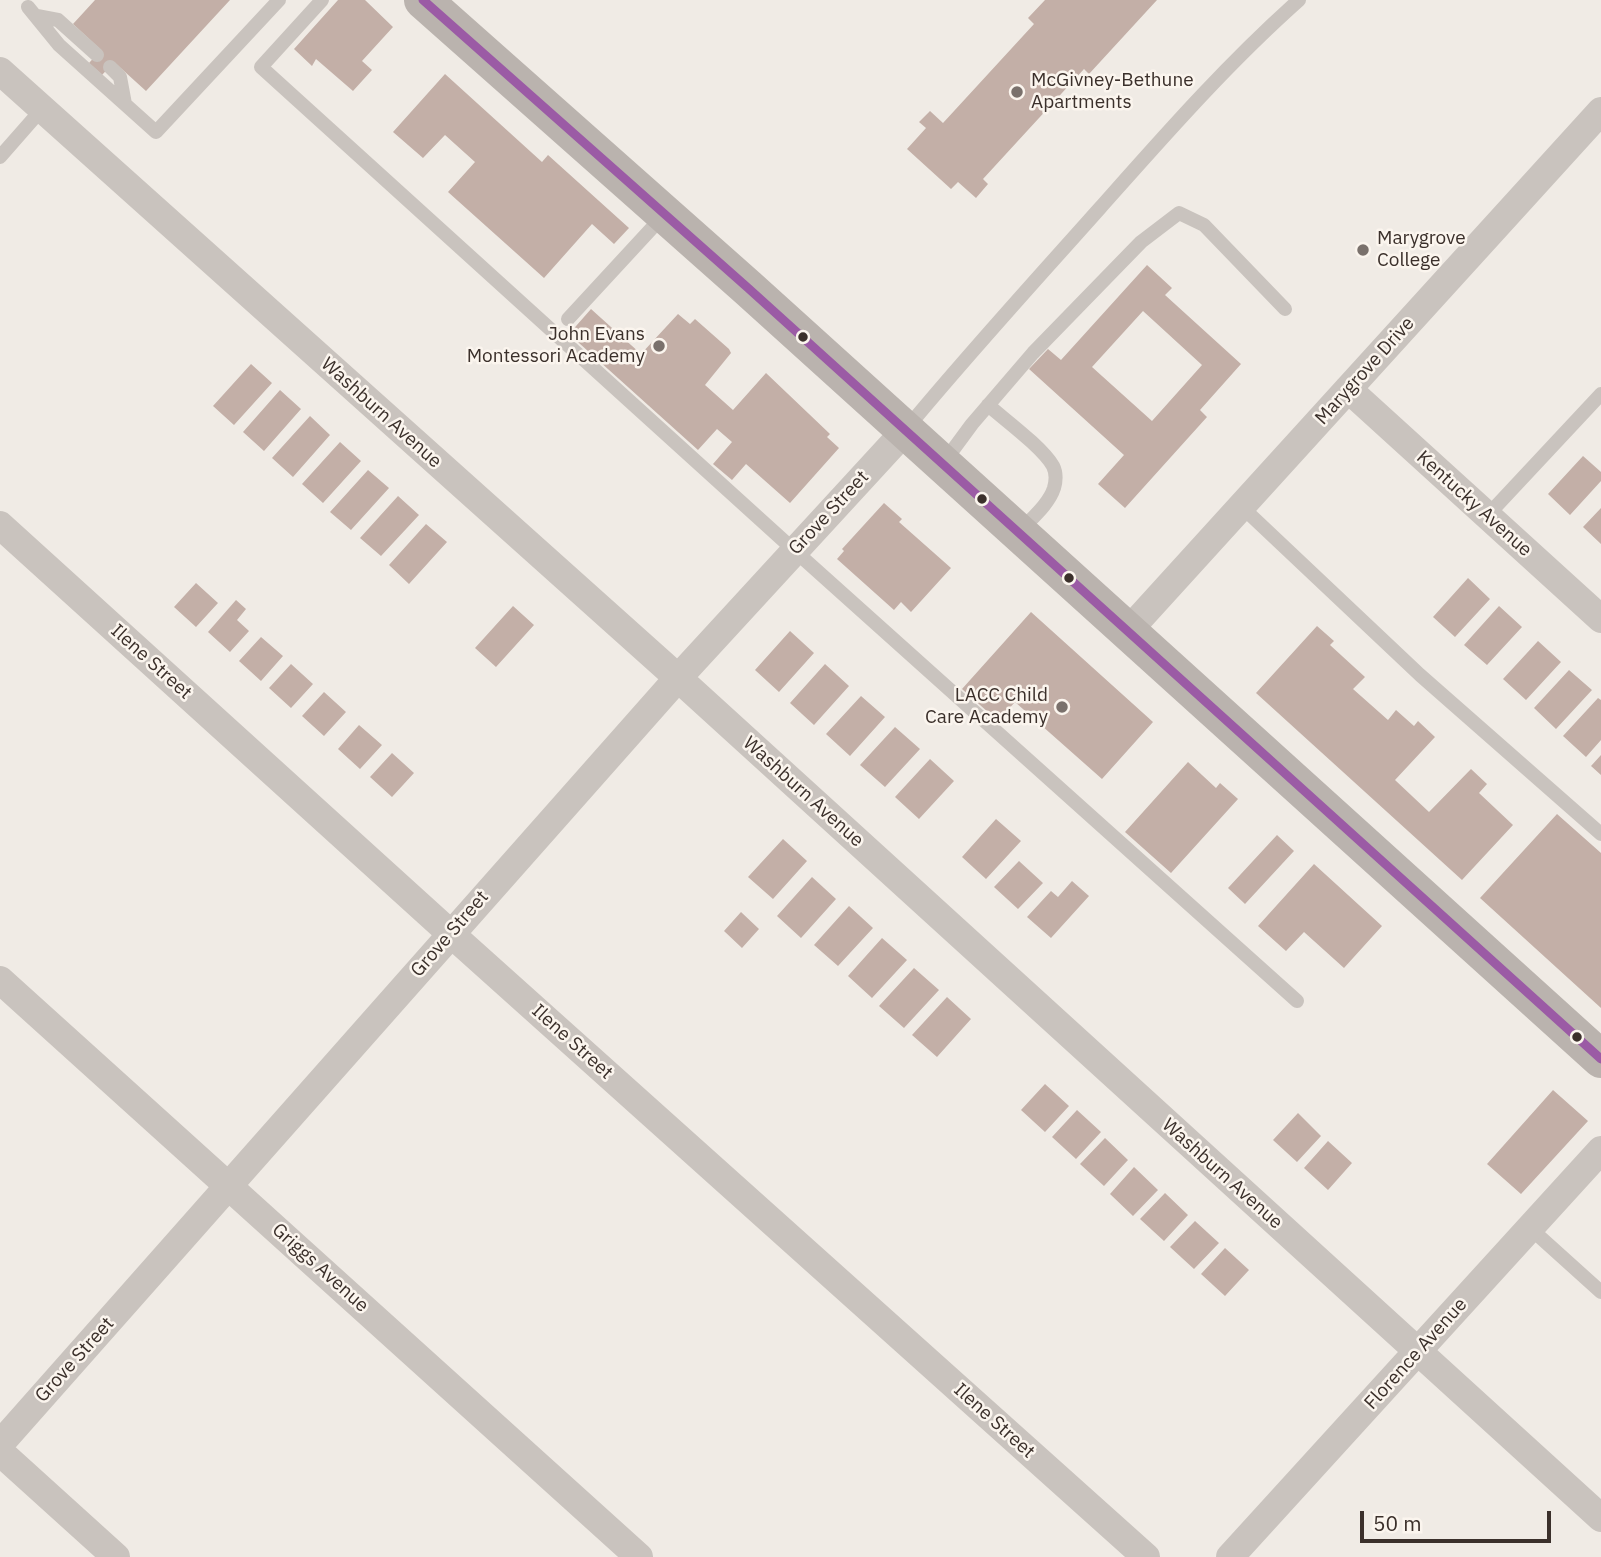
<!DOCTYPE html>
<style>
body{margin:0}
#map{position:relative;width:1601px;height:1557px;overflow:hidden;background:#f0ebe5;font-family:"IBM Plex Sans",sans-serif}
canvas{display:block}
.scale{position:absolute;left:1360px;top:1511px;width:191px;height:32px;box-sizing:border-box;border:4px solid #3b302b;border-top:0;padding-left:9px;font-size:21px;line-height:24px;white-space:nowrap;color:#3b302b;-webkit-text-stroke:5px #fbf5ee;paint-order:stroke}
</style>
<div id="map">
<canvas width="1601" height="1557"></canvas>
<div class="scale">50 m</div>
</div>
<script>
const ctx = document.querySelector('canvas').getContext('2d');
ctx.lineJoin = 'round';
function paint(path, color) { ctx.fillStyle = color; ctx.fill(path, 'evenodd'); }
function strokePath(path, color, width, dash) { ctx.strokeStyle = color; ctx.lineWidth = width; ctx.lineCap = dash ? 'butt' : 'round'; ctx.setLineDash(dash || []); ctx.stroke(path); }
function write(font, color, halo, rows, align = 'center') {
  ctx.font = font + ' "IBM Plex Sans",sans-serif'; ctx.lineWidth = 5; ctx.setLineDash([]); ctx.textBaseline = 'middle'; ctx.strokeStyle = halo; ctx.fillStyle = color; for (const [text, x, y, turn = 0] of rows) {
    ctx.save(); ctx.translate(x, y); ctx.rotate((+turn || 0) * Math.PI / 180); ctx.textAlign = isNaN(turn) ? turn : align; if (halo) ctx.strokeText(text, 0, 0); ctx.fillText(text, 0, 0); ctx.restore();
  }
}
const building = new Path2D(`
 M95,0H230L146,91L114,62L102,75L89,63L101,50L73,24Z
 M338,0H365L393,27L362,61L372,70L353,91L316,59L312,66L294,49Z
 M1045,0H1157L1089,74L1084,69L983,179L988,184L976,198L958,182L951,189L907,149L926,128L919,122L930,111L943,123L1034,24L1028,18Z
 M445,74L542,162L548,155L629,228L614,244L592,224L544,278L448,192L475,162L445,135L423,158L393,132Z
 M1147,265L1172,288L1165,295L1241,364L1200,410L1207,417L1125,508L1098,484L1124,455L1029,369L1048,349L1061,360ZM1143,311L1202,365L1152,421L1092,367Z
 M591,309L641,354L678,314L690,324L695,319L729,349L731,353L705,385L733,410L766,373L830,434L827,437L839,448L790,503L746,464L732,480L713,464L732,442L717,429L698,450L569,334Z
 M251,364L272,383L234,425L213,406Z
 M280,390L301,409L264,451L243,432Z
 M310,416L330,435L293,477L272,458Z
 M340,442L361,461L323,503L302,484Z
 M1583,456L1601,472V481L1570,515L1548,494Z
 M368,470L389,488L351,530L330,512Z
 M398,496L419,515L381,556L360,538Z
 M884,503L902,519L899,522L951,568L911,612L901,602L894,610L837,559L844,551L842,549Z
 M1601,508V544L1583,527Z
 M426,524L447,542L409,584L389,565Z
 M1468,578L1490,599L1455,637L1433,617Z
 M196,583L218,603L196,627L174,607Z
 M236,600L246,609L237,620L249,631L230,652L208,632Z
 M513,606L534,625L496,667L475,648Z
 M1499,606L1522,627L1487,665L1464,645Z
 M1031,612L1153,722L1102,779L1015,702L998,721L962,689Z
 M1317,626L1334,641L1330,645L1365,677L1353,689L1388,720L1396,710L1414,726L1418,721L1435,737L1395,780L1429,812L1471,769L1487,784L1479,793L1513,825L1462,880L1256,693Z
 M790,631L814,653L779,692L755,670Z
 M261,637L283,656L261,681L239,661Z
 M1538,641L1561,662L1526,700L1503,679Z
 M291,664L313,684L291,708L269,688Z
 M825,664L849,686L814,725L790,703Z
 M1569,670L1592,690L1556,729L1534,708Z
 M324,692L346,712L324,736L302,716Z
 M861,696L885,717L850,756L826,734Z
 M1598,698L1601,700V740L1586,757L1563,736Z
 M359,725L382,745L360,769L338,749Z
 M895,727L920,749L885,787L860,765Z
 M392,753L414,773L392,797L370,777Z
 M1601,755V775L1591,766Z
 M930,759L954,781L919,819L895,797Z
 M1188,762L1216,788L1220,783L1238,799L1171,873L1125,832Z
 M1557,814L1601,853V1008L1480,898Z
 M996,819L1021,841L986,879L962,857Z
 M1277,835L1294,851L1245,904L1228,888Z
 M783,839L807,861L773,899L748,877Z
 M1019,861L1043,883L1018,909L994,887Z
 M1314,864L1382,926L1344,968L1304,932L1286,951L1258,926Z
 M812,877L836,899L801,938L777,916Z
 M1072,881L1089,896L1051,938L1027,917L1051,891L1058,897Z
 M849,906L873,928L838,966L814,945Z
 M741,912L759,929L742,948L724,931Z
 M882,938L907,960L872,998L848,976Z
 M914,968L939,990L904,1028L879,1006Z
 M947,997L971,1019L937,1057L912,1035Z
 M1045,1084L1069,1106L1045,1132L1021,1110Z
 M1553,1090L1588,1121L1521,1194L1487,1164Z
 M1077,1110L1101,1132L1076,1159L1052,1137Z
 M1298,1113L1321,1136L1297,1162L1273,1140Z
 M1105,1138L1128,1160L1104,1186L1080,1164Z
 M1328,1141L1352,1163L1328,1190L1304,1168Z
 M1134,1167L1158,1190L1133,1216L1110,1194Z
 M1165,1193L1188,1215L1164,1241L1140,1219Z
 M1195,1221L1219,1243L1194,1269L1170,1247Z
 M1225,1248L1249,1270L1225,1296L1201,1274Z`);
const lane = new Path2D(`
 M322,0L261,67L795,551L1297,1001
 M28,7L59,45L156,132L279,0
 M37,16L58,20L97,55
 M110,67L120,77L125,104
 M0,157L42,109
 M568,319L664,215
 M988,405C1005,420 1042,447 1053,466C1056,472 1056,481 1054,488C1049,504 1032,518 1020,531
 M907,428C969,353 1035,281 1100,208C1164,136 1227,64 1299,0
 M944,462L972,424L1033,353L1141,242L1179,213L1204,225L1285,309
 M1242,507L1420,675L1601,834
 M1487,516L1601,394
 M1530,1228L1601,1292`);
const street = new Path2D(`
 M0,71L678,678L1601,1518
 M1348,389L1601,619
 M0,525L450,933L1146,1557
 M1128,631L1601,111
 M0,980L639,1557
 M0,1444L678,678L906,430
 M0,1452L116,1557
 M1230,1557L1601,1150`);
const secondary = new Path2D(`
 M423,0L748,288L1601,1059`);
const bus1 = new Path2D(`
 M423,0L748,288L1601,1059`);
const markers = [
 [1017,92,7,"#7a716c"],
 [1363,250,7,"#7a716c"],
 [803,337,6,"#3b302b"],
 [659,346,7,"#7a716c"],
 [982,499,6,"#3b302b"],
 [1069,578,6,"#3b302b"],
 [1062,707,7,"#7a716c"],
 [1577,1037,6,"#3b302b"]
];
const poiNames = [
 ["McGivney-Bethune",1031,81],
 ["Apartments",1031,103],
 ["Marygrove",1377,239],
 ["College",1377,261],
 ["John Evans",645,335,"right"],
 ["Montessori Academy",645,357,"right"],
 ["LACC Child",1048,696,"right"],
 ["Care Academy",1048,718,"right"]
];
const streetNames = [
 ["Marygrove Drive",1365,371,-48],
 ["Washburn Avenue",381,413,42],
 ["Kentucky Avenue",1474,504,42],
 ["Grove Street",829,513,-47],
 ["Ilene Street",151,662,42],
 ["Washburn Avenue",803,792,42],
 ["Grove Street",450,934,-49],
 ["Ilene Street",572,1042,42],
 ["Washburn Avenue",1222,1174,42],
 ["Griggs Avenue",320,1268,42],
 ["Florence Avenue",1416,1354,-48],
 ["Grove Street",75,1360,-48],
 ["Ilene Street",994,1421,42]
];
paint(building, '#c3afa7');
strokePath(lane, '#c9c3be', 14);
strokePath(street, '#c9c3be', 28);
strokePath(secondary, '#bab3ae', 38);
strokePath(bus1, '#9b5ba5', 9);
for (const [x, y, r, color] of markers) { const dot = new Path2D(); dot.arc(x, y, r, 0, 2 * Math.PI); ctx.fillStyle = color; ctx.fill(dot); strokePath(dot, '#fbf5ee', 2.5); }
write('19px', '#3b302b', '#fbf5ee', poiNames, 'left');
write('19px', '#3b302b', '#fbf5ee', streetNames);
</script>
